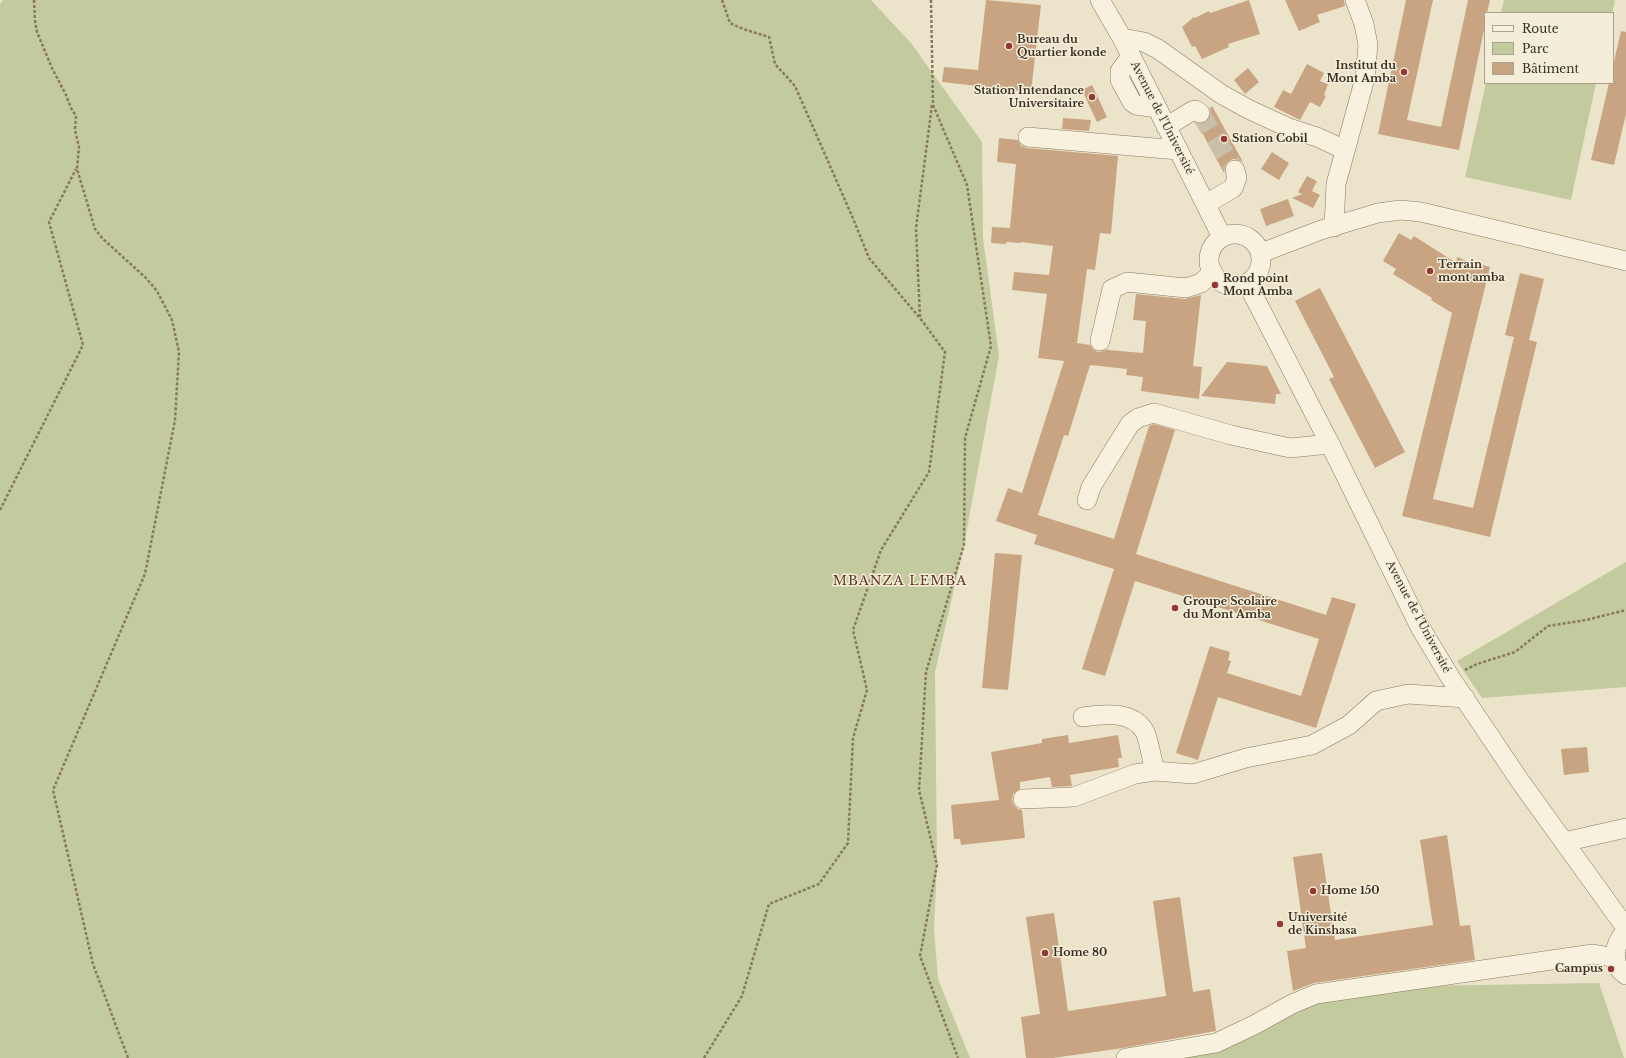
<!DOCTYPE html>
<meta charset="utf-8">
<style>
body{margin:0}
#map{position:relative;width:1626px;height:1058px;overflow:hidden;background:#ece4ca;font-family:"Libre Baskerville",serif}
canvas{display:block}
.legend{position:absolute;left:1484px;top:12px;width:130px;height:72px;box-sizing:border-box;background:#f4eed9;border:1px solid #aaa28f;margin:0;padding:5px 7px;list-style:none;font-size:12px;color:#3a2f21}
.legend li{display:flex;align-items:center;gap:8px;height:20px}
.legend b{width:20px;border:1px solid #aaa28f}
</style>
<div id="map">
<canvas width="1626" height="1058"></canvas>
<ul class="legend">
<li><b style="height:5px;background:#f7f1dd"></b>Route</li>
<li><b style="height:11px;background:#c2ca9e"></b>Parc</li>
<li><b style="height:11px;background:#c8a482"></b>Bâtiment</li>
</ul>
</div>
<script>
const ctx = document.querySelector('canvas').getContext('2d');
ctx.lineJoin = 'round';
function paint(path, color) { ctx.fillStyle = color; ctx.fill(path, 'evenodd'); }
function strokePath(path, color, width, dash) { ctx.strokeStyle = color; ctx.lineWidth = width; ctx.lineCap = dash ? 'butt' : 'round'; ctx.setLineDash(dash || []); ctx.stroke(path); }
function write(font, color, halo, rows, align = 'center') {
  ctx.font = font + ' "Libre Baskerville",serif'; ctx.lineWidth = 3; ctx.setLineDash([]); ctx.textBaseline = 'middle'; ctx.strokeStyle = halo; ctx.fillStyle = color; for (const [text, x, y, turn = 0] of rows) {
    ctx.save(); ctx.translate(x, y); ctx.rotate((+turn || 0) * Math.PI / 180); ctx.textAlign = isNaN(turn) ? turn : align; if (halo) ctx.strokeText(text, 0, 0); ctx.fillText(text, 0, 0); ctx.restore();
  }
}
const green = new Path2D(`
 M3,0H871L911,43L982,142L983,238L999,356L964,545L935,672L937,865L934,928L938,979L970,1058H0V4Z
 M1504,0H1612L1615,1L1612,13H1501Z
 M1486,83H1596L1571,200L1465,177Z
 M1626,562V687L1482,698L1457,661Z
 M1599,983L1624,1058H1159L1363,987Z`);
const building = new Path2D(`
 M986,0L1041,5L1031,92L942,82L944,67L978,70Z
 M1249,0L1260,34L1228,44L1229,47L1202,59L1195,46L1192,47L1182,27L1194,17L1195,18L1209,11L1210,13Z
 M1285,0H1344L1345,6L1317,15L1320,22L1299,31Z
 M1406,0H1433L1407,120L1441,127L1468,0H1490L1487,13H1485V25L1459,150L1378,134Z
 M1621,31L1626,32V114L1614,165L1591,160L1609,83H1613V66Z
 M1307,64L1324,73L1320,81L1328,84L1324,95L1326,96L1320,107L1310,102L1300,120L1274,107L1283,90L1291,94Z
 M1248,68L1259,82L1245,94L1234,80Z
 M1092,85L1107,117L1097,122L1082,90Z
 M1212,106L1243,162L1238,159H1233L1228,162L1224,167V173L1197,123H1205L1209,119L1211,114L1210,108Z
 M1063,118L1091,120L1089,131L1062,129Z
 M999,138L1018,140L1021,146L1027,148L1118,156L1111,234L1100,233L1095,270L1087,269L1077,343L1090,345L1093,349L1098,352L1104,351L1108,349V350L1143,353L1146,321L1133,320L1136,294L1185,299L1201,295L1193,366L1202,367L1199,399L1141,391L1143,377L1126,375L1127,369L1090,365L1068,436L1064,435L1038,515L1114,539L1149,426L1154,424L1175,430L1136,554L1326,615L1332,597L1356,604L1316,728L1218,697L1198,760L1176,753L1210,646L1230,652L1228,660L1231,661L1227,673L1301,696L1319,639L1135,581L1105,676L1082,669L1114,569L1034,544L1037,535L996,521L1008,488L1022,493L1064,361L1038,358L1047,294L1012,290L1014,272L1049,275L1053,246L1021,242V243L1006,242V244L991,243L992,227L1010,228L1016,164L997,162Z
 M1272,152L1289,163L1279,180L1261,169Z
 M1307,176L1317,181L1312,191L1320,195L1313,208L1292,198L1302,194L1298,192Z
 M1288,199L1294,216L1266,226L1260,209Z
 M1399,233L1411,240L1414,236L1455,262L1458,257L1464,260L1490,267L1433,499L1473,508L1514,337L1505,335L1520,273L1544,279L1529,340L1537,342L1490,537L1402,516L1452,313L1431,300L1432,298L1393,274L1396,269L1383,261Z
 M1320,288L1405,452L1375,468L1329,379L1334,377L1295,301Z
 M1227,362L1267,366L1281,394H1276L1275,404L1201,396Z
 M995,553L1022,555L1008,690L982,688Z
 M1068,735L1069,743L1118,735L1122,758H1118L1119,767L1070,775L1072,786L1052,787L1050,777L1020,782V789L1013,794L1012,800L1014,805L1018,809L1022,810L1025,838L961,845L960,839H954L951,805L999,800L991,752L1042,743V739Z
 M1587,747L1589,772L1564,775L1561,749Z
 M1447,835L1460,926L1470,925L1475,960L1314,983L1293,991L1287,951L1306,948L1293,857L1322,853L1335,940L1433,925L1420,840Z
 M1180,897L1193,992L1210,989L1216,1031L1123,1048L1053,1058H1026L1021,1017L1040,1014L1026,917L1054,913L1068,1011L1166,996L1153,901Z`);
const minorTunnel = new Path2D(`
 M1200,113L1235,170`);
const path = new Path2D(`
 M34,0L35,21L37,32L52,68L66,95L71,108L76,116L75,130L79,147L77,169L95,229L103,239L146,278L157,291L172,320L179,352L175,420L145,574L53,790L93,964L128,1058
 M722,0L730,23L743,29L769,37L775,64L795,86L852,216L869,258L919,317
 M931,0L933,105L967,185L991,346L965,438L964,545L926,672L919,790L937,865L920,956L958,1058
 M0,510L83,345L49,222L76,169
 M1465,670L1477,664L1515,652L1548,626L1586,620L1626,610
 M704,1058L742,996L769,904L819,884L848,843L853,738L867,690L853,630L881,550L929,472L945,352L920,318L916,228L932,105`);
const minor = new Path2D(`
 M1100,0L1122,38L1222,237
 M1122,38L1144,42L1158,49L1221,94L1248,109L1289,128L1317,137L1345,150
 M1131,56L1120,71V80L1132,102L1136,105L1157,108
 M1166,127L1192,111L1195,110L1200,113
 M1028,137L1178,150
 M1206,204L1233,188L1237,178L1235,170
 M1334,227L1336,184L1365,78L1368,45L1364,24L1355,0
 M1209 260a26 26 0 1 1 52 0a26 26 0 1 1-52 0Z
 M1261,253L1321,230L1378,213L1400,210L1421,212L1626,261
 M1247,283L1330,444L1420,627L1450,677L1520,781L1626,928
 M1100,341L1112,289L1127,282L1186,288L1201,283L1213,272
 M1087,500L1091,487L1130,424L1138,418L1154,413L1231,435L1290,448L1330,444
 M1083,717C1104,714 1133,710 1145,732C1149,740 1152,761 1155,771
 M1023,799L1074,797L1135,774L1155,771L1193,774L1246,758L1312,745L1349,725L1376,701L1408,694L1465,698
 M1564,842L1626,828
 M1626,931C1614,944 1609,964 1626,975
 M1126,1058L1216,1043L1254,1025L1292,1004L1316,994L1593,954L1616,958`);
const markers = [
 [1009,46,4,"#943832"],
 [1404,72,4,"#943832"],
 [1092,97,4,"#943832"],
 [1224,139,4,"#943832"],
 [1430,271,4,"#943832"],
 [1215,285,4,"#943832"],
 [1175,608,4,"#943832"],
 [1313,891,4,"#943832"],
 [1280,924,4,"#943832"],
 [1045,953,4,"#943832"],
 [1611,969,4,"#943832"]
];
const poiNames = [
 ["Bureau du",1017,40],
 ["Quartier konde",1017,53],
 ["Institut du",1396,66,"right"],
 ["Mont Amba",1396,79,"right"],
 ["Station Intendance",1084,91,"right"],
 ["Universitaire",1084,104,"right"],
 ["Station Cobil",1232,139],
 ["Terrain",1438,265],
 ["mont amba",1438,278],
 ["Rond point",1223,279],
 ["Mont Amba",1223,292],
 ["Groupe Scolaire",1183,602],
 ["du Mont Amba",1183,615],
 ["Home 150",1321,891],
 ["Université",1288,918],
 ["de Kinshasa",1288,931],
 ["Home 80",1053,953],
 ["Campus",1603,969,"right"]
];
const streetNames = [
 ["Avenue de l'Université",1162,118,63],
 ["Avenue de l'Université",1418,617,62]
];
const quarterNames = [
 ["MBANZA LEMBA",900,581]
];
paint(green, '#c2ca9e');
paint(building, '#c8a482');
strokePath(minorTunnel, '#c8c0a8', 19, [19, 10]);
strokePath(minor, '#88785f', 20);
strokePath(path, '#88785f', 2.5, [3, 2]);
strokePath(minor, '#f7f1dd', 19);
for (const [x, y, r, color] of markers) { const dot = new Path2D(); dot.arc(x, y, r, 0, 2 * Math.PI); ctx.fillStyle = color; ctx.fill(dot); strokePath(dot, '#f4eed9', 1.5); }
write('bold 11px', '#3a2f21', '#f4eed9', poiNames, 'left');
write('11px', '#3a2f21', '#f4eed9', streetNames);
ctx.letterSpacing = '1px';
write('13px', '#643523', '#f4eed9', quarterNames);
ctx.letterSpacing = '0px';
</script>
